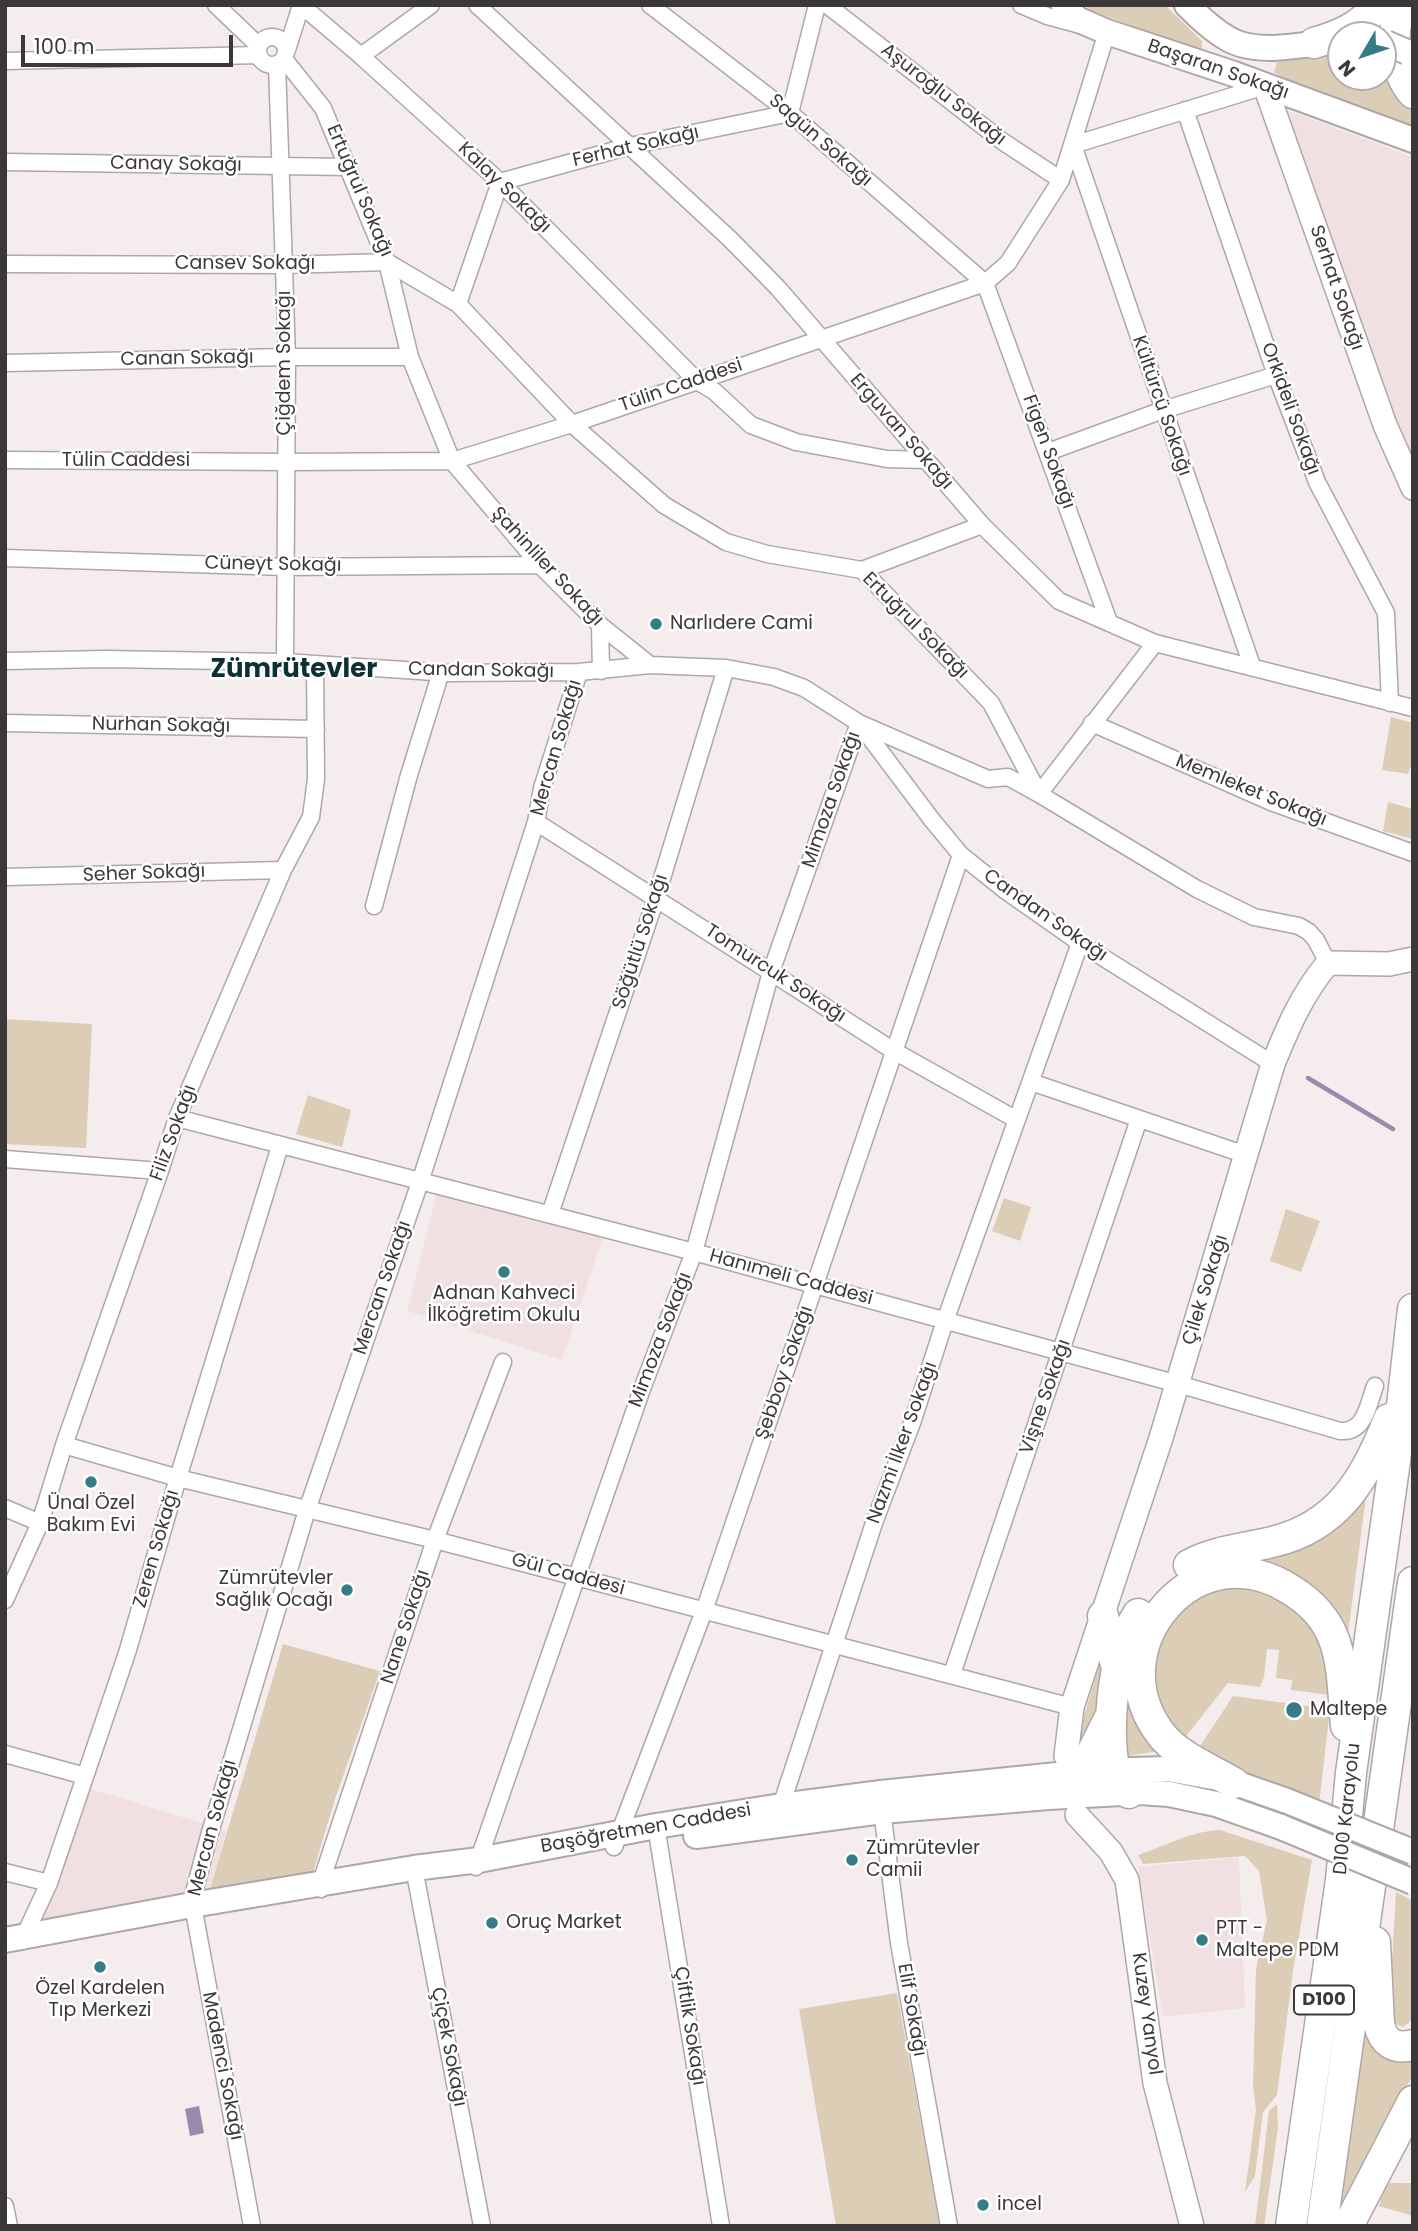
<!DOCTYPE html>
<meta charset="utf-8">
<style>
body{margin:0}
#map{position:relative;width:1418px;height:2231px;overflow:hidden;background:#f5eded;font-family:Poppins,sans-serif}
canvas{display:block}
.frame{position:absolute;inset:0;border:7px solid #3c3839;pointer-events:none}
.north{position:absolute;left:1327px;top:21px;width:70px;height:70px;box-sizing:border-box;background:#fff;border:2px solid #b1afb0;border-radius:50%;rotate:231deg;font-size:19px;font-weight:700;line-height:28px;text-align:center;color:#3c3839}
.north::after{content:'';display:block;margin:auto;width:24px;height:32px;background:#357c86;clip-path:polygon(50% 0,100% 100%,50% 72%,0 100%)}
.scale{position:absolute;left:21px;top:35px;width:212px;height:32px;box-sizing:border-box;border:4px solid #3c3839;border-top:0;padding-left:9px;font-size:21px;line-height:24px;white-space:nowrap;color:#3c3839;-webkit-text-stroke:5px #fff;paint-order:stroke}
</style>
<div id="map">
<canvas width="1418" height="2231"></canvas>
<div class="frame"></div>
<div class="north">N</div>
<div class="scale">100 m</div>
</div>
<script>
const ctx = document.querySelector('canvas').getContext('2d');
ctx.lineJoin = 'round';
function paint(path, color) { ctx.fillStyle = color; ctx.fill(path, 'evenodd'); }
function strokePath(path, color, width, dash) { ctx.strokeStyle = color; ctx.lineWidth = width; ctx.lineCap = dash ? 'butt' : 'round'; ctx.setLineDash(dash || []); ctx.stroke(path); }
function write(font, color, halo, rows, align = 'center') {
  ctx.font = font + ' Poppins,sans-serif'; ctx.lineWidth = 5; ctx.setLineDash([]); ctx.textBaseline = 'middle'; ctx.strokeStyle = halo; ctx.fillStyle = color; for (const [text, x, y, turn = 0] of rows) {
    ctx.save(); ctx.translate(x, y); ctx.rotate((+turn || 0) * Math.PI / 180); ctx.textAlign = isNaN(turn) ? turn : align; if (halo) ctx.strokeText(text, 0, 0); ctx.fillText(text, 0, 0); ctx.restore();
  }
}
const built = new Path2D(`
 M1281,108L1413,157V466L1395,428Z
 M437,1191L604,1234L562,1360L407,1311Z
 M88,1788L227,1831L208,1896L39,1923Z
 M1239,1857L1245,2008L1163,2017L1138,1867Z`);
const green = new Path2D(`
 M1084,5H1165L1202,41V52L1090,10Z
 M1341,52V77H1383V55L1413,105V127L1285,79L1274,72L1277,62Z
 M1391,717L1413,723V768H1410L1408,774L1382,770Z
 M1388,802L1413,809V839L1383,831Z
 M5,1019L92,1024L86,1148L5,1144Z
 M308,1095L351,1110L342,1147L296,1134Z
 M1004,1198L1031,1207L1020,1241L992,1231Z
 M1286,1209L1320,1221L1301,1272L1270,1261Z
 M1366,1497L1347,1641L1248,1562C1275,1557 1304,1552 1326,1536C1341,1525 1353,1510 1366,1497Z
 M1238,1584L1268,1591L1305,1614L1330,1662V1695L1291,1690L1292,1680L1276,1678L1279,1650L1267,1649L1264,1677L1260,1687L1228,1683L1183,1740C1172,1725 1161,1711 1155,1694C1151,1681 1152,1664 1156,1651C1166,1611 1199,1591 1238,1584Z
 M283,1644L380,1671L335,1799L312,1876L208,1896Z
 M1103,1653L1099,1730L1073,1752Z
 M1129,1668L1165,1750L1127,1756L1124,1738Z
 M1233,1696L1330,1709L1319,1804L1196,1752Z
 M1220,1830L1312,1860L1293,1971L1277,2095L1263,2112L1255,2176L1245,2192L1256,2110L1253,2086L1256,1969L1267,1920L1259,1871L1245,1856L1143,1864L1138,1855C1165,1846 1191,1831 1220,1830Z
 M1396,1892L1413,1901V2019L1403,2027L1393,2023L1389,2014Z
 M897,1993L940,2226H836L799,2009Z
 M1363,2028C1374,2059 1383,2052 1413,2054V2075L1366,2157L1335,2226Z
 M1277,2104L1278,2128L1264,2226H1255L1269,2111Z
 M1390,2183H1413V2216L1379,2206L1384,2189Z`);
const water = new Path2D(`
 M199,2106L204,2133L190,2136L185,2109Z`);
const stream = new Path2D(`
 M1308,1078L1393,1129`);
const street = new Path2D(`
 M216,5L259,46
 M301,5L361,56L500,182L697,381L714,391L751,425L796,442L887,459L926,460
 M477,5L730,239L778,288L982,525L1059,601L1155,643L1413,708
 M650,5L790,113L985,283L1109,622
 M827,5L1002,141L1061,180
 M258 51a14 14 0 1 1 28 0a14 14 0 1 1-28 0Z
 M287,50L301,5
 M361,56L431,5
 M284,59L323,108L387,262L458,304L572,424L664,505L726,542L767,554L862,570L991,703L1039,794L1197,889L1254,917L1299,926L1309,932L1316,940L1328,963
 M5,61L259,55
 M277,64L287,357L285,662
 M1185,110L1276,375L1317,482L1386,613L1390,703
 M1073,145L1252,666
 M1073,145L1265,86
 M5,162L348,167
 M5,264L285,265L387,262L410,357L452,461L540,565L600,625L650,665
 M458,304L500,182L630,146L790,113L817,5
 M5,363L287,357H410
 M1048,452L1163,410L1276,375
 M5,460L285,462L452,461L572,424L985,283L1008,263L1061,180L1107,32L1047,16L1021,5
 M5,558L285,567L540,565
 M862,570L982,525
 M600,625L601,671
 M5,661L105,659L285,662L449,673L579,672L650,665L726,668L774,677L804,688L859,723L932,820L961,855L1006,891L1080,943L1273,1064
 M5,723L316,729
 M1092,723L1271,802L1413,853
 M536,822L894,1051L1017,1120
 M5,877L283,870
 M374,906L409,775L441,672
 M1031,1082L1246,1155
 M177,1118L694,1252L1178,1384L1340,1431C1365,1433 1368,1405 1375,1386
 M5,1159L160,1171
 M550,1214L656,898L726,668
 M64,1445L178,1478L435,1540L1072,1707
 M5,1508L40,1523
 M5,1600L40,1523L64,1445L160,1171L177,1118L283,870L311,817L316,779L315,664
 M952,1674L1139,1119
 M5,1754L85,1776
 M881,1803L899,1943L949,2226
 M781,1806L874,1523L912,1423L945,1321L1080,943
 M656,1826L721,2226
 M614,1847L704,1611L961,855
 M476,1867L642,1389L694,1252L771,972L859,723L988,779L1008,777L1039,794L1155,643
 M414,1868L482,2226
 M5,1872L49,1883
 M321,1889L320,1885L435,1540L503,1362
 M22,1941L49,1883L127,1653L178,1478L280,1146
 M5,2206L9,2226
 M252,2226L192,1900L209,1836L307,1510L420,1182L536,822L542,788L579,672`);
const secondary = new Path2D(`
 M1265,86L1385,425L1413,488
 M1066,1756L1072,1707L1161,1438L1273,1064C1288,1027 1302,994 1328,963L1389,964L1413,959
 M1077,1815L1111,1852L1127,1880L1155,2083L1192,2226`);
const primary = new Path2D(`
 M1064,5L1077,19L1107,32L1234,74L1413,140
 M1187,5C1201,19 1221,38 1240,44C1270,53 1303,44 1333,42
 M696,1836L882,1811L1049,1797L1140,1792L1169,1794L1216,1804L1281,1827
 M5,1940L192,1905L414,1868L479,1860L656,1826L781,1806L881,1793L1096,1771L1168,1769L1224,1779L1287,1801`);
const highway = new Path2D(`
 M1404,5C1387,30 1395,72 1413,93
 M1314,43C1341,35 1360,27 1378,5
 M1189,1565C1214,1551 1244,1549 1272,1542C1338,1527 1366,1478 1389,1419
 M1103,1616L1117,1669
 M1082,1773L1109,1719
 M1234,1783C1210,1769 1176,1755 1160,1733C1096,1647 1197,1528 1291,1590C1309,1601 1325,1617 1333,1637C1344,1664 1343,1697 1346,1726
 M1129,1793L1118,1786C1104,1736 1111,1658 1138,1614
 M1375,1942L1379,2024C1383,2042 1394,2050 1413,2045
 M1291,2226L1341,1880L1351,1773L1399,1432L1413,1309
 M1322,2226L1413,1582
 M1348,2226L1413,2101`);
const primaryBridge = new Path2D(`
 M1386,43L1407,52
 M1287,1801L1413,1852
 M1281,1827L1413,1882`);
const markers = [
 [656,624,7,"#357c86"],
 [504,1272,7,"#357c86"],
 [91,1482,7,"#357c86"],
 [347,1590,7,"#357c86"],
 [1294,1710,9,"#357c86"],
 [852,1860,7,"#357c86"],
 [492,1923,7,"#357c86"],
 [1202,1940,7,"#357c86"],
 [100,1967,7,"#357c86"],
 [983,2205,7,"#357c86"]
];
const shields = [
 [1324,2000,60]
];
const shieldNames = [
 ["D100",1324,2000]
];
const streetNames = [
 ["Başaran Sokağı",1218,70,19],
 ["Aşuroğlu Sokağı",943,95,38],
 ["Sagün Sokağı",820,141,41],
 ["Ferhat Sokağı",636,147,-13],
 ["Canay Sokağı",176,165,1],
 ["Kalay Sokağı",504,188,44],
 ["Ertuğrul Sokağı",359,191,67],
 ["Cansev Sokağı",245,264],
 ["Serhat Sokağı",1336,288,71],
 ["Canan Sokağı",187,359,-1],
 ["Çiğdem Sokağı",285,363,-90],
 ["Tülin Caddesi",681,386,-19],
 ["Kültürcü Sokağı",1161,406,71],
 ["Orkideli Sokağı",1290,409,70],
 ["Erguvan Sokağı",901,432,49],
 ["Figen Sokağı",1048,452,70],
 ["Tülin Caddesi",126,461],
 ["Cüneyt Sokağı",273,565,1],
 ["Şahinliler Sokağı",547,567,47],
 ["Ertuğrul Sokağı",915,626,45],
 ["Candan Sokağı",481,671,1],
 ["Nurhan Sokağı",161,726,1],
 ["Mercan Sokağı",557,748,-74],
 ["Memleket Sokağı",1251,791,22],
 ["Mimoza Sokağı",832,800,-71],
 ["Seher Sokağı",144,874,-2],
 ["Candan Sokağı",1045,916,35],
 ["Söğütlü Sokağı",641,942,-72],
 ["Tomurcuk Sokağı",775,974,33],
 ["Filiz Sokağı",174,1133,-70],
 ["Hanımeli Caddesi",791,1278,15],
 ["Mercan Sokağı",383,1288,-71],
 ["Çilek Sokağı",1206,1290,-73],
 ["Mimoza Sokağı",661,1340,-69],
 ["Şebboy Sokağı",785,1373,-71],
 ["Vişne Sokağı",1046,1397,-71],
 ["Nazmi İlker Sokağı",903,1443,-70],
 ["Zeren Sokağı",157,1549,-74],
 ["Gül Caddesi",568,1575,15],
 ["Nane Sokağı",406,1627,-72],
 ["D100 Karayolu",1348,1809,-84],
 ["Mercan Sokağı",213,1828,-75],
 ["Başöğretmen Caddesi",646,1829,-10],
 ["Elif Sokağı",911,2010,80],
 ["Kuzey Yanyol",1146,2014,82],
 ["Çiftlik Sokağı",689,2026,81],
 ["Çiçek Sokağı",448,2047,79],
 ["Madenci Sokağı",222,2066,79]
];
const poiNames = [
 ["Narlıdere Cami",670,624],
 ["Adnan Kahveci",504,1294,"center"],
 ["İlköğretim Okulu",504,1316,"center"],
 ["Ünal Özel",91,1504,"center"],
 ["Bakım Evi",91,1526,"center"],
 ["Zümrütevler",333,1579,"right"],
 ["Sağlık Ocağı",333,1601,"right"],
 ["Maltepe",1310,1710],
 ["Zümrütevler",866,1849],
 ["Camii",866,1871],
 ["Oruç Market",506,1923],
 ["PTT -",1216,1929],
 ["Maltepe PDM",1216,1951],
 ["Özel Kardelen",100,1989,"center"],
 ["Tıp Merkezi",100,2011,"center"],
 ["incel",997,2205]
];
const districtNames = [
 ["Zümrütevler",294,670]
];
paint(built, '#f1e0e1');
paint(green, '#dccdb7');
paint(water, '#9b8aae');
strokePath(stream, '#9b8aae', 4.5);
strokePath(street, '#afa7a7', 19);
strokePath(secondary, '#afa7a7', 26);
strokePath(primary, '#afa7a7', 28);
strokePath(highway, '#afa7a7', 33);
strokePath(street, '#fff', 16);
strokePath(secondary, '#fff', 23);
strokePath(primary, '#fff', 24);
strokePath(highway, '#fff', 30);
strokePath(primaryBridge, '#afa7a7', 28, []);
strokePath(primaryBridge, '#fff', 24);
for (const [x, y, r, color] of markers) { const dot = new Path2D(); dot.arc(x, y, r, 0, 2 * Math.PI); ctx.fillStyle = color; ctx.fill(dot); strokePath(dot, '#fff', 2.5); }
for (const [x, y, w] of shields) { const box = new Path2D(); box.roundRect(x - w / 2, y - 14.5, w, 29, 5); ctx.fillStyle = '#fff'; ctx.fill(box); strokePath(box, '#3c3839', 2); }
write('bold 18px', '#3c3839', null, shieldNames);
write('19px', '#3c3839', '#fff', streetNames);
write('19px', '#3c3839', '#fff', poiNames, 'left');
write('bold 26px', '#0d3035', '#fff', districtNames);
</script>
